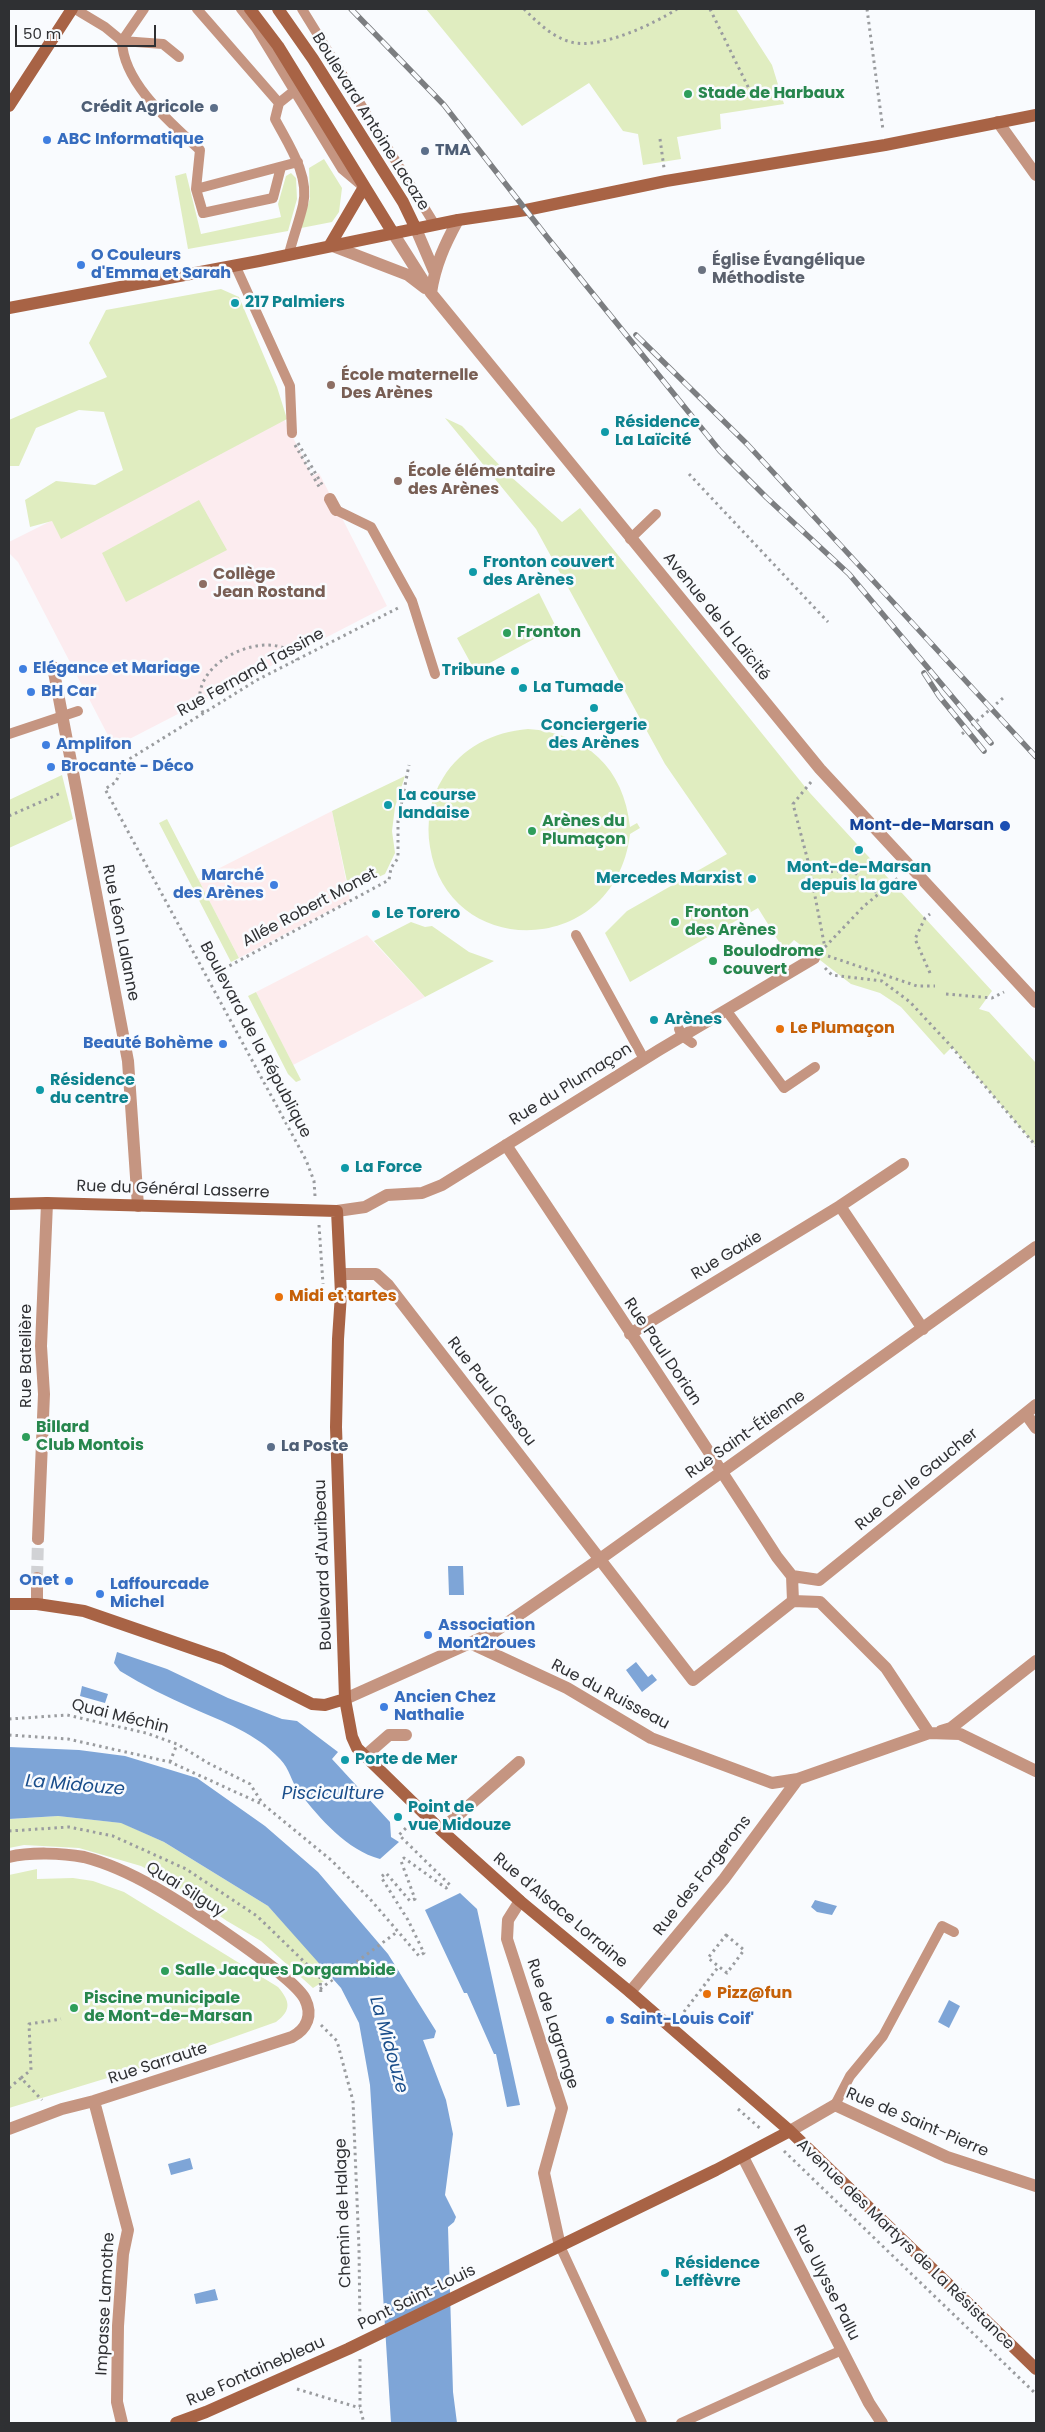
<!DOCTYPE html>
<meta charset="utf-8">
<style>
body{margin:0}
#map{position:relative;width:1045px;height:2432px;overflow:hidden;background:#f9fbfe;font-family:Poppins,sans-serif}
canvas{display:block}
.frame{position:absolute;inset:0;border:10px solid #2f3033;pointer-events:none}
.scale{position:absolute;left:15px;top:25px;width:141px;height:22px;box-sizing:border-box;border:2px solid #2f3033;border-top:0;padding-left:6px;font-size:15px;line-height:18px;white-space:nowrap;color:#2f3033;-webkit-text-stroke:4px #f9fbfe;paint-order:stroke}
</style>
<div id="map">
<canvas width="1045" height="2432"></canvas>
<div class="frame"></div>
<div class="scale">50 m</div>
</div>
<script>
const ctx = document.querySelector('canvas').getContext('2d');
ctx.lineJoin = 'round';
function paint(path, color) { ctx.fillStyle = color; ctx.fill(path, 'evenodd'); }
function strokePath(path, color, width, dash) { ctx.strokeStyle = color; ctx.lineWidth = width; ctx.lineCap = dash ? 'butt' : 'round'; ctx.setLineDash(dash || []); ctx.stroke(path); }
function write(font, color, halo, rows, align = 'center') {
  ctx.font = font + ' Poppins,sans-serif'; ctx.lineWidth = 5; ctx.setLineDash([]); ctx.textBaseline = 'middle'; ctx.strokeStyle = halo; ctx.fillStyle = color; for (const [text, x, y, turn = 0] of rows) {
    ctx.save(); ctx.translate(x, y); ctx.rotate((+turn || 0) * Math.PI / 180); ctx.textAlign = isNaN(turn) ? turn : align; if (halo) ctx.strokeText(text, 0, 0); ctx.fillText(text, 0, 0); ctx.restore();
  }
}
const commercial = new Path2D(`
 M332,811L350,900L239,958L198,879Z
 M367,935L425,997L293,1065L256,992Z`);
const education = new Path2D(`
 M278,407L312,476L319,473L387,606L114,747L18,562L9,553V542Z`);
const green = new Path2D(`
 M426,9H736L772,65L784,104L720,114L721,129L677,137L681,159L643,165L638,134L623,131L589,83L522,126Z
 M324,159L342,188L339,212L332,222L301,228L310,198L309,168Z
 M186,173L201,234L281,217L278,204L286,176L291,173L296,178L297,199L288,231L188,249L175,176Z
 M221,289L239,297L277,387L287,419L61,539L52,521L30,527L25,500L56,481L95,485L123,470L104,412L79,410L36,428L19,466H9V420L107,377L89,343L106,310Z
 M445,418L462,426L509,475L562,522L580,508L810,793L992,991L979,1009L989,1012L1036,1063V1146L952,1047L944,1055L901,1007L880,993L851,984L794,940L784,950L758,908L630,982L605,933L627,911L727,854L665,764L536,529Z
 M199,500L227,550L126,602L102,553Z
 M539,593L556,627L475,671L457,638Z
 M528,729C586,733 624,768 630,827L637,823L640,828L630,834C615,959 448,961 430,847C426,824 430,798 443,778C462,747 493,732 528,729Z
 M62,775L73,819L9,848V800Z
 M405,776L395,807L392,831L395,853L385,874L349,891L332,811Z
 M167,819L239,958L231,962L159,823Z
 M411,922L425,927L432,926L469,952L494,961L425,997L374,941Z
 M256,992L301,1080L296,1082L288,1074L248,996Z
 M58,1816L122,1823L164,1842L268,1906L332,1976L313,1988L261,1941L227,1921L170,1882L141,1866L79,1848L24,1845L9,1848V1819Z
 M37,1869V1879L73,1878L93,1881L124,1892L278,1987C290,2001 292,2010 276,2022L186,2054L9,2108V1875Z`);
const water = new Path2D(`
 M448,1566H463L464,1595H449Z
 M117,1652L167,1669L228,1698L282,1719L297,1721L338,1752L332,1759L390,1822L391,1837L399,1842L380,1859C347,1850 320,1819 299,1792C291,1782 290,1769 280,1759C257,1734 222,1721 192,1708C167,1697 143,1685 120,1671L114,1663Z
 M636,1662L648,1677L652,1674L657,1680L642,1692L626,1670Z
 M82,1686L108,1694L105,1703L80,1696Z
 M9,1747L79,1750L125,1756L197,1778L265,1826L318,1872L388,1954L436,2031L434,2038L423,2040L446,2100L453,2134L445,2195L456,2217L454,2222L448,2227L453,2392L457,2423H391L370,2085L359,2023L341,1988L268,1906L164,1842L121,1823L58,1816L9,1819Z
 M460,1893L477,1909L520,2105L507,2107L496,2054H494L467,1993H464L425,1910Z
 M815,1900L837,1906L832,1915L817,1912L811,1907Z
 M949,2000L960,2006L949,2028L938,2022Z
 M190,2158L193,2169L171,2175L168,2164Z
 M215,2289L218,2300L196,2304L194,2294Z`);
const streetTunnel = new Path2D(`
 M37,1578L38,1539`);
const path = new Path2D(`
 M524,9C537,22 552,37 571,42C599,50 654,24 677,9
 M710,9L753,97
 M867,9L883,130
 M660,139L664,168
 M298,443L324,488
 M295,445L321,490
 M689,474L828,622
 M203,713C183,668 257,630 290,651C293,652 295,657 297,660
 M962,734L1003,698
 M811,782L793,804L809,865L825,948
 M9,816L61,793
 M811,873L852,870L878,894
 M825,947L864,906L898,878
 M828,956L917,986H935
 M825,968L832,975L882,981L910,1002L950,1045L1036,1146
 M218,972L389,880L391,868L398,858V821L409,765
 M930,973L915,939L925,918L930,914
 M946,994L992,998L1004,992
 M315,1196L314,1181L306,1160L105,789L116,782L123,763L257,680L400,607
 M319,1225L323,1284
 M9,1719L67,1715L146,1733L177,1744L208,1763L250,1784L263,1804
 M9,1735L68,1739L170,1762L264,1805L331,1860L370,1899L419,1956L424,1953L408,1920L381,1877L386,1873L410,1901L415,1899L401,1861L404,1858L446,1888L450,1885L399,1835L413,1821
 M170,1762L177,1744
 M9,1831L69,1827L113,1836L186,1869L257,1916L320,1977L321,1995
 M726,1935L744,1950L727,1973L708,1958Z
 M320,1989L397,1932
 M680,2017L719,1966
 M321,2025L337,2041L353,2101L359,2249L360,2328
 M21,2078L31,2070L29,2024L61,2019
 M9,2088L21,2078L42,2100
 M738,2109L762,2130
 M784,2151L1036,2394
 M360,2359V2408L364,2423
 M297,2389L360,2408`);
const lane = new Path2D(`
 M75,9L105,27L122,41C123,83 171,123 200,150L196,189L203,213L273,198L281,167
 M144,9L122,41L163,44L179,57
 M197,9L279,103
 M241,9L256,28L342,169L361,185
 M302,9L435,225
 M196,189L298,162
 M289,254C293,237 299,222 303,205C310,175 288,144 275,119L279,103L299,87
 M235,265L290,386L292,433
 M336,510L371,527L412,601L435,674
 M630,539L656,514
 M9,734L78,711
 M576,935L644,1059
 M726,1010L784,1088L815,1067
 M679,1029L682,1036L692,1043
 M835,2105L850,2076L883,2036L942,1926L954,1932
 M560,2246L642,2423
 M681,2423L842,2350`);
const street = new Path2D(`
 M998,122L1036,175
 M416,229L434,271
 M393,233L431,293L820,769L1036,1002
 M330,245L408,275L425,288
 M431,293C435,265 445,244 458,220
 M330,499L336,510
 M53,667L128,1061L138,1206
 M506,1145C597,1281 688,1419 777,1557L792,1576
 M840,1206L923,1329
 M337,1211L365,1207L387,1195L422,1193L442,1185L659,1050L814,958
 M341,1274H376L388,1285L693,1680L793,1601L820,1602
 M630,1334L840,1206L903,1164
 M1026,1414L1036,1428
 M38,1539L44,1394L41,1346L47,1203
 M792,1576L819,1580L1036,1405
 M792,1576L793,1601
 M820,1602L886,1668L929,1733
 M37,1604V1578
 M470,1643L494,1632L600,1559L1036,1247
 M345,1699L470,1643L567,1688L651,1738L772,1783L798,1779L929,1733L960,1734L1036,1771
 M941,1731L951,1728L1036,1661
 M365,1756L389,1735H406
 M441,1830L519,1762
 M9,1857C30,1852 62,1853 84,1857C107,1863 133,1875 154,1887C182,1903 293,1975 305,1999C313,2015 307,2029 292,2037L94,2101L62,2109L9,2129
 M520,1901L508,1920L507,1939L562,2108L544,2173L560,2246
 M630,1992L724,1879L798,1779
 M94,2101L128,2230L123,2254L118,2326L117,2402L122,2423
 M790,2131L835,2105L947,2157L1036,2186
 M743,2157L869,2403L882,2423`);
const secondary = new Path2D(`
 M250,9L278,46L393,233
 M278,9L313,59L403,202L416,229
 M9,106L72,9
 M330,245L364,187
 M9,308L259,261L458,220L526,210L666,181L885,145L1036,115
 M9,1204L47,1203L337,1211L341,1294L338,1339L336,1427L345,1699L352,1737L357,1748L441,1830L520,1901L630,1992L790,2131L1036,2369
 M9,1604H37L84,1611L223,1659L312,1704L325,1705L345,1699
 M176,2423L206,2412L348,2349L716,2170L790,2131`);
const rail = new Path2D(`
 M351,9L444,105L547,237L720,451L767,498L849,574L991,743
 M636,335L747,444L1036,757
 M924,673L939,696L984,751`);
const markers = [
 [688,94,5,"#2e9e5b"],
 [214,108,5,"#5c6f8a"],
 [47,140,5,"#3f7fe0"],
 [425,151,5,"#5c6f8a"],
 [81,265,5,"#3f7fe0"],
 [702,270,5,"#6b7280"],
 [235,303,5,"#0f9aa8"],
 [331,385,5,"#8d6e63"],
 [605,432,5,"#0f9aa8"],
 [398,481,5,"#8d6e63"],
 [473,572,5,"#0f9aa8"],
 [203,584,5,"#8d6e63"],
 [507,633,5,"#2e9e5b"],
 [23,669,5,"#3f7fe0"],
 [515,671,5,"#0f9aa8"],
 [523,688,5,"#0f9aa8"],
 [31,692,5,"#3f7fe0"],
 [594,708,5,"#0f9aa8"],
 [46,745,5,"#3f7fe0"],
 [51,767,5,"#3f7fe0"],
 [388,805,5,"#0f9aa8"],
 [1005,826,6,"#1a4fb4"],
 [532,831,5,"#2e9e5b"],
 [859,850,5,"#0f9aa8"],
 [752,879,5,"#0f9aa8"],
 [274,885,5,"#3f7fe0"],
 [376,914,5,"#0f9aa8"],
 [675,922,5,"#2e9e5b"],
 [713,961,5,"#2e9e5b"],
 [654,1020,5,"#0f9aa8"],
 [780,1029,5,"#e8710a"],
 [223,1044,5,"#3f7fe0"],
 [40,1090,5,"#0f9aa8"],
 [345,1168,5,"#0f9aa8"],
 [279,1297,5,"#e8710a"],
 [26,1437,5,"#2e9e5b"],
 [271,1447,5,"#5c6f8a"],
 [69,1581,5,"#3f7fe0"],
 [100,1594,5,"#3f7fe0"],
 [428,1635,5,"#3f7fe0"],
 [384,1707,5,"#3f7fe0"],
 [345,1760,5,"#0f9aa8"],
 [398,1817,5,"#0f9aa8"],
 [165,1971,5,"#2e9e5b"],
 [707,1994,5,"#e8710a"],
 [74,2008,5,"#2e9e5b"],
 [610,2020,5,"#3f7fe0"],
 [665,2273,5,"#0f9aa8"]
];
const leisureNames = [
 ["Stade de Harbaux",698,94],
 ["Fronton",517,633],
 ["Arènes du",542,822],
 ["Plumaçon",542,840],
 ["Fronton",685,913],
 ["des Arènes",685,931],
 ["Boulodrome",723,952],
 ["couvert",723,970],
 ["Billard",36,1428],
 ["Club Montois",36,1446],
 ["Salle Jacques Dorgambide",175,1971],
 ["Piscine municipale",84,1999],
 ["de Mont-de-Marsan",84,2017]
];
const serviceNames = [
 ["Crédit Agricole",204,108,"right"],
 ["TMA",435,151],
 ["La Poste",281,1447]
];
const streetNames = [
 ["Boulevard Antoine Lacaze",370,122,58],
 ["Avenue de la Laïcité",716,617,51],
 ["Rue Fernand Tassine",251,673,-29],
 ["Allée Robert Monet",310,908,-28],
 ["Rue Léon Lalanne",120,933,79],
 ["Boulevard de la République",255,1040,62],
 ["Rue du Plumaçon",571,1085,-32],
 ["Rue du Général Lasserre",173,1190,2],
 ["Rue Gaxie",727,1256,-31],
 ["Rue Paul Dorian",662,1352,56],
 ["Rue Batelière",27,1356,-90],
 ["Rue Paul Cassou",491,1392,52],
 ["Rue Saint-Étienne",746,1435,-35],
 ["Rue Cel le Gaucher",917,1480,-39],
 ["Boulevard d'Auribeau",324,1565,-92],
 ["Rue du Ruisseau",610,1695,28],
 ["Quai Méchin",120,1717,14],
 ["Rue des Forgerons",703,1876,-52],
 ["Quai Silguy",185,1890,32],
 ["Rue d'Alsace Lorraine",560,1911,40],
 ["Rue de Lagrange",552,2024,72],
 ["Rue Sarraute",158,2064,-18],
 ["Rue de Saint-Pierre",917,2123,23],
 ["Chemin de Halage",344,2213,-92],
 ["Avenue des Martyrs de La Résistance",905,2245,44],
 ["Rue Ulysse Pallu",826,2283,63],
 ["Pont Saint-Louis",417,2298,-26],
 ["Impasse Lamothe",106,2304,-87],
 ["Rue Fontainebleau",256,2372,-24]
];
const shopNames = [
 ["ABC Informatique",57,140],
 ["O Couleurs",91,256],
 ["d'Emma et Sarah",91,274],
 ["Elégance et Mariage",33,669],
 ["BH Car",41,692],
 ["Amplifon",56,745],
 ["Brocante - Déco",61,767],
 ["Marché",264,876,"right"],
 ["des Arènes",264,894,"right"],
 ["Beauté Bohème",213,1044,"right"],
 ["Onet",59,1581,"right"],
 ["Laffourcade",110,1585],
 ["Michel",110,1603],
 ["Association",438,1626],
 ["Mont2roues",438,1644],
 ["Ancien Chez",394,1698],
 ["Nathalie",394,1716],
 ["Saint-Louis Coif'",620,2020]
];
const worshipNames = [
 ["Église Évangélique",712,261],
 ["Méthodiste",712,279]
];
const cultureNames = [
 ["217 Palmiers",245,303],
 ["Résidence",615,423],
 ["La Laïcité",615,441],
 ["Fronton couvert",483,563],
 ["des Arènes",483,581],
 ["Tribune",505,671,"right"],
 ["La Tumade",533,688],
 ["Conciergerie",594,726,"center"],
 ["des Arènes",594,744,"center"],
 ["La course",398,796],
 ["landaise",398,814],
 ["Mont-de-Marsan",859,868,"center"],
 ["depuis la gare",859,886,"center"],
 ["Mercedes Marxist",742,879,"right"],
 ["Le Torero",386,914],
 ["Arènes",664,1020],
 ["Résidence",50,1081],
 ["du centre",50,1099],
 ["La Force",355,1168],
 ["Porte de Mer",355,1760],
 ["Point de",408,1808],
 ["vue Midouze",408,1826],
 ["Résidence",675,2264],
 ["Leffèvre",675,2282]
];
const educationNames = [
 ["École maternelle",341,376],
 ["Des Arènes",341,394],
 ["École élémentaire",408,472],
 ["des Arènes",408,490],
 ["Collège",213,575],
 ["Jean Rostand",213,593]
];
const transitNames = [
 ["Mont-de-Marsan",994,826]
];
const foodNames = [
 ["Le Plumaçon",790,1029],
 ["Midi et tartes",289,1297],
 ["Pizz@fun",717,1994]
];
const waterNames = [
 ["La Midouze",75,1786,5],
 ["Pisciculture",333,1794],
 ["La Midouze",388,2045,74]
];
paint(commercial, '#fdeced');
paint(education, '#fcecef');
paint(green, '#e0edc0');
paint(water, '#7ea5d7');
strokePath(streetTunnel, '#d1d2d5', 12, [12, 6]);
strokePath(path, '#9a9c9f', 3, [2.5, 4]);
strokePath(lane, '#c59581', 10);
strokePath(street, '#c59581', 12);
strokePath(secondary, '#a86345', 12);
strokePath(rail, '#7c7e81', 5.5);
strokePath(rail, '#f9fbfe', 4, [11]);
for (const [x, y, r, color] of markers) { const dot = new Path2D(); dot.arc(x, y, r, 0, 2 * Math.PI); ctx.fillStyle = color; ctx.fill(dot); strokePath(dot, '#f9fbfe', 2); }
write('bold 16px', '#27864d', '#f9fbfe', leisureNames, 'left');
write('bold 16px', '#4e5e75', '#f9fbfe', serviceNames, 'left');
write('16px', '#2f3033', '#f9fbfe', streetNames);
write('bold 16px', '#366cbe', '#f9fbfe', shopNames, 'left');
write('bold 16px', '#5b616d', '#f9fbfe', worshipNames, 'left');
write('bold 16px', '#0d838f', '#f9fbfe', cultureNames, 'left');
write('bold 16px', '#785e54', '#f9fbfe', educationNames, 'left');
write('bold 16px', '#164399', '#f9fbfe', transitNames, 'right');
write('bold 16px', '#c56008', '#f9fbfe', foodNames, 'left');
write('italic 18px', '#1a4e8b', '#f9fbfe', waterNames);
</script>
